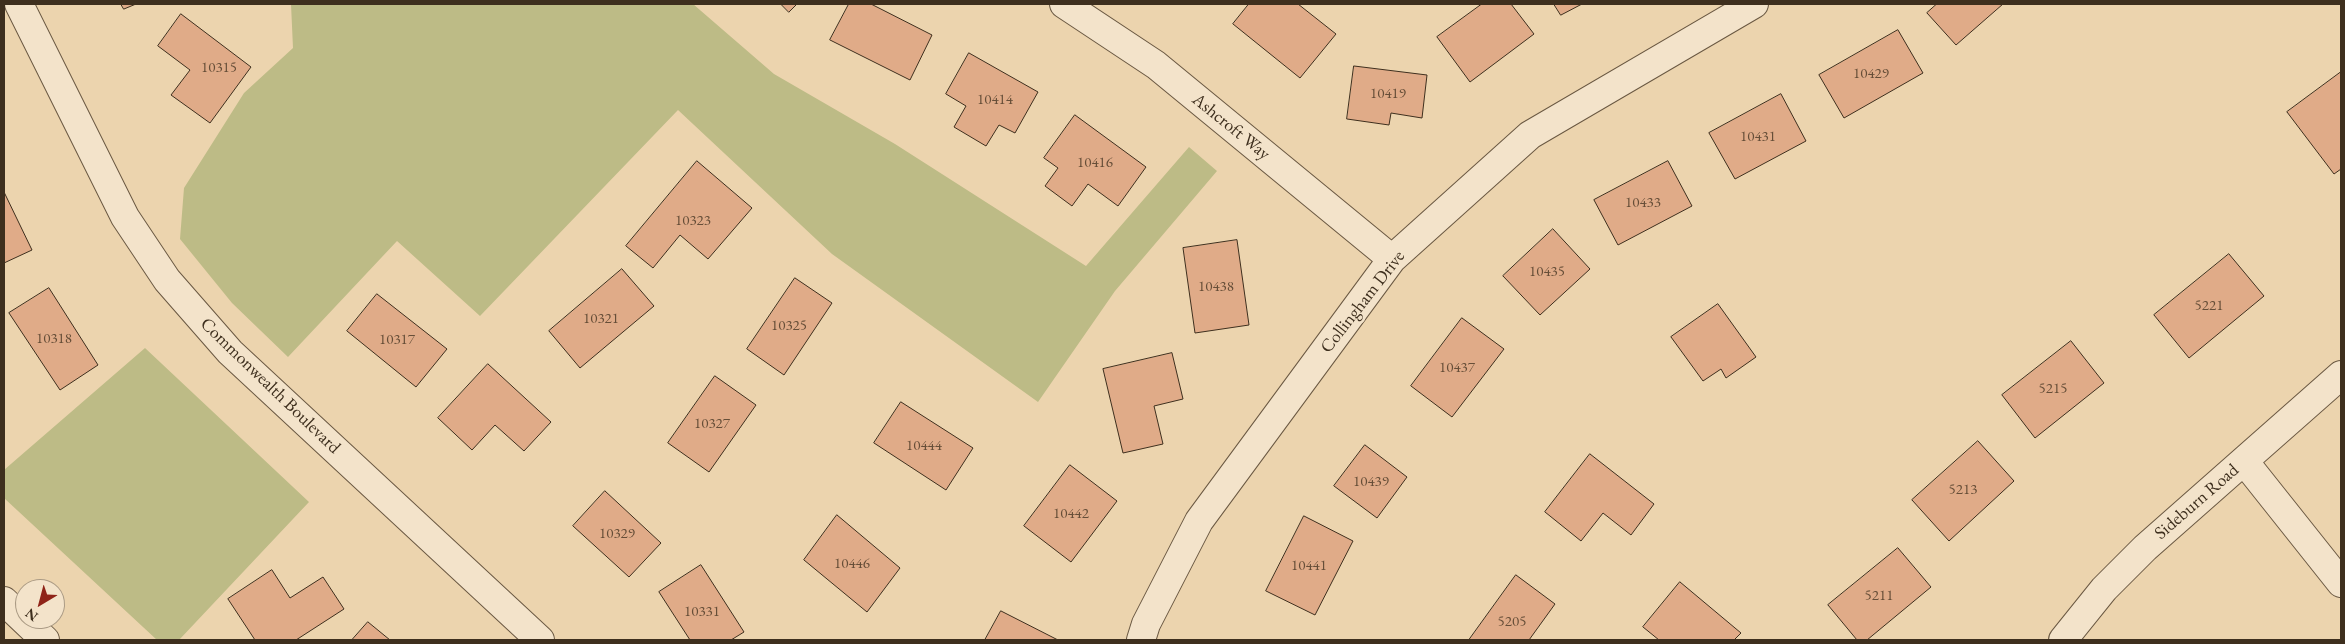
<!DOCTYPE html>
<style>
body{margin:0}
#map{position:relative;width:2345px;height:644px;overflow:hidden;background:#ecd4ae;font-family:"EB Garamond",serif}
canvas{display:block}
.frame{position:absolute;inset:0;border:5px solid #3e2f1e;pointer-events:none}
.north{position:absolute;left:15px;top:579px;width:50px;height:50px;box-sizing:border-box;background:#f3e3ca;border:1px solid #ab9b85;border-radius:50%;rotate:217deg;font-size:14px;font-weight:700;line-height:20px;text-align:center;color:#3e2f1e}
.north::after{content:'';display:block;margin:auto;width:18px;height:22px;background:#8f2418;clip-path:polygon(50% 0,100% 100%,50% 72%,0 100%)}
</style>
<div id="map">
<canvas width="2345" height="644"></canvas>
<div class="frame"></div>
<div class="north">N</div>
</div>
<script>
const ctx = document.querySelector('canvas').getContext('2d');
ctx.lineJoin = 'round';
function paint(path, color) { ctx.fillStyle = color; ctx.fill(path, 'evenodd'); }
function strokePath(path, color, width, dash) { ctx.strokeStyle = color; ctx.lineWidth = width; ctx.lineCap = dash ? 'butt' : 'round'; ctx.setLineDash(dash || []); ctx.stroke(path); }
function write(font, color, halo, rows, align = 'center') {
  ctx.font = font + ' "EB Garamond",serif'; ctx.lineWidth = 5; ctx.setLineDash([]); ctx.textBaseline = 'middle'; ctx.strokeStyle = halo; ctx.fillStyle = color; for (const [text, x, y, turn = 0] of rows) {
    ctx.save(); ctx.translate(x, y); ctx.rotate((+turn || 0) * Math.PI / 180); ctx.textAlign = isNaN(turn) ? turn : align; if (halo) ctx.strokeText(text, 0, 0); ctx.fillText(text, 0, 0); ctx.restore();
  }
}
const green = new Path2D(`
 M291,4H693L774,74L895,144L1086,266L1189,147L1217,171L1115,291L1038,402L832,254L678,110L480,316L397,241L288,357L232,303L180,239L184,188L244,93L293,48Z
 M145,348L309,502L179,640H157L4,498V470Z`);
const building = new Path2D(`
 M121,4H136L124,9Z
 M781,4H797L789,12Z
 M849,4H871L932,35L910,80L830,40Z
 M1249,4H1298L1336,34L1300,78L1233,24Z
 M1482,4H1511L1534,34L1470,82L1437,37Z
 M1554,4H1582L1561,15Z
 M1937,4H2003L1956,45L1927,13Z
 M181,14L251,67L210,123L171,95L190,70L158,46Z
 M1898,30L1923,73L1844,118L1819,75Z
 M969,53L1038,92L1015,133L999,125L986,146L954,127L966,106L946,94Z
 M1354,66L1427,75L1422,118L1391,113L1389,125L1347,119Z
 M2341,72V169L2334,174L2287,112Z
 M1781,94L1806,141L1735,179L1709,133Z
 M1075,115L1146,167L1118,206L1088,184L1072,206L1045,186L1058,168L1044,158Z
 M697,161L752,208L708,259L680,235L653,268L626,246Z
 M1668,161L1692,206L1618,245L1594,200Z
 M4,192L32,250L4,263Z
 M1553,229L1590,269L1540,315L1503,276Z
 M1237,240L1249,325L1195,333L1183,248Z
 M2229,254L2264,296L2189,358L2154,315Z
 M622,269L654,306L580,368L549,331Z
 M795,278L832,303L784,375L747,349Z
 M49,288L98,365L60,390L9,313Z
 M377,294L447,349L416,387L347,331Z
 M1718,304L1756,357L1726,378L1721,369L1703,381L1671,337Z
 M1462,318L1504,349L1452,417L1411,386Z
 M2071,341L2104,383L2035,438L2002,395Z
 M1172,353L1183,399L1154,406L1163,444L1123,453L1103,369Z
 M488,364L551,422L524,451L495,425L472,450L438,418Z
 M715,376L756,405L709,472L668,443Z
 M901,402L973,448L946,490L874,443Z
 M1978,441L2014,481L1949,541L1912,500Z
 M1365,445L1407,477L1377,518L1334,486Z
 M1590,454L1654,504L1631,535L1603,513L1581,541L1545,512Z
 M1070,465L1117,501L1071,562L1024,526Z
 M605,491L661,543L629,577L573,526Z
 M837,515L900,568L867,612L804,560Z
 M1304,516L1353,541L1315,615L1266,591Z
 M1898,548L1931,587L1867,640H1857L1828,605Z
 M701,565L744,632L731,640H690L659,592Z
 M272,570L290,598L323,577L344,609L296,640H255L228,599Z
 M1516,575L1555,604L1529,640H1469Z
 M1680,582L1741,633L1734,640H1659L1643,627Z
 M1001,611L1058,640H985Z
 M368,622L390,640H352Z`);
const minor = new Path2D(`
 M19,4L125,217L167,280L230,352L540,640
 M1064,4L1156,65L1392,259
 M2244,461L2341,583
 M4,601L45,640
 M1141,640L1146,624L1199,521L1392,259L1530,135L1754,4
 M2063,640L2104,589L2145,548L2341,375`);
const numberNames = [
 ["10315",219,68],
 ["10429",1871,74],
 ["10419",1388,94],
 ["10414",995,100],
 ["10431",1758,137],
 ["10416",1095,163],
 ["10433",1643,203],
 ["10323",693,221],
 ["10435",1547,272],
 ["10438",1216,287],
 ["5221",2209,306],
 ["10321",601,319],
 ["10325",789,326],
 ["10318",54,339],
 ["10317",397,340],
 ["10437",1457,368],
 ["5215",2053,389],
 ["10327",712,424],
 ["10444",924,446],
 ["10439",1371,482],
 ["5213",1963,490],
 ["10442",1071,514],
 ["10329",617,534],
 ["10446",852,564],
 ["10441",1309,566],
 ["5211",1879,596],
 ["10331",702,612],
 ["5205",1512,622]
];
const streetNames = [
 ["Ashcroft Way",1231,127,39],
 ["Collingham Drive",1363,302,-52],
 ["Commonwealth Boulevard",270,386,44],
 ["Sideburn Road",2197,502,-41]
];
paint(green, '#bdbb86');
paint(building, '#e0ab88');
strokePath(building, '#3e2f1e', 1);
strokePath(minor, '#6a5842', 30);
strokePath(minor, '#f3e3ca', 28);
write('15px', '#664e38', null, numberNames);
write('18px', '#3e2f1e', '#f3e3ca', streetNames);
</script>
